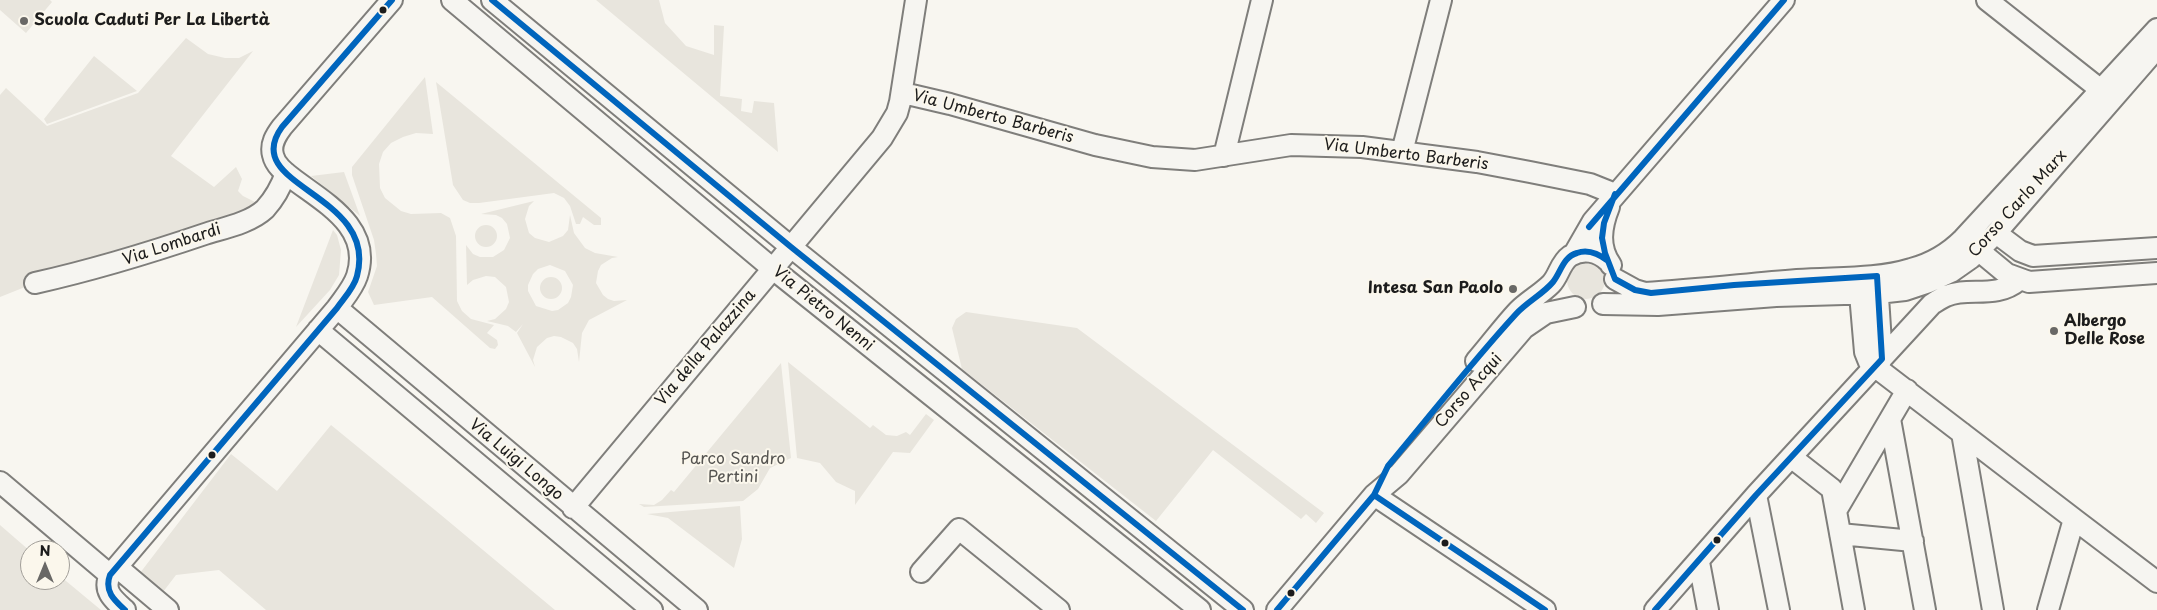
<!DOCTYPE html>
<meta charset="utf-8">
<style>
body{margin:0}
#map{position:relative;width:2157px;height:610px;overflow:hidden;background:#f8f6f0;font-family:"Playpen Sans",sans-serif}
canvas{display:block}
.north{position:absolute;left:20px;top:540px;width:50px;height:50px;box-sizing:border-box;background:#fbf7ec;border:1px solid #a29f99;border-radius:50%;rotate:0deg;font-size:14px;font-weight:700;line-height:20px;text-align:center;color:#1c1c1c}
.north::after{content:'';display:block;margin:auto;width:18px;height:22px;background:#696866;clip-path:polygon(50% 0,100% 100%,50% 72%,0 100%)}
</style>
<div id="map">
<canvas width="2157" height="610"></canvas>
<div class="north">N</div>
</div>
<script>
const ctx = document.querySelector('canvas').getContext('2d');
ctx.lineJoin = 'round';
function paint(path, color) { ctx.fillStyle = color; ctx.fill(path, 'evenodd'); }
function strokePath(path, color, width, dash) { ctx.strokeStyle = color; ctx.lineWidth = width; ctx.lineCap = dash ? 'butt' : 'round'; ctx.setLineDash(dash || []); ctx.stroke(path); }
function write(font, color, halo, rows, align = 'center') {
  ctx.font = font + ' "Playpen Sans",sans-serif'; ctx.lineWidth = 4; ctx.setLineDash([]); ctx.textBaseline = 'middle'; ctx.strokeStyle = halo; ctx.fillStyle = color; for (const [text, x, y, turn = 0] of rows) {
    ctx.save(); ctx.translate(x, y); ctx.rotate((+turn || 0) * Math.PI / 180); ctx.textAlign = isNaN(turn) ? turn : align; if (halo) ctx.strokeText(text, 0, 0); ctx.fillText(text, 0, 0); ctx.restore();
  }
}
const built = new Path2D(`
 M0,0H50L52,2L26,33L0,10Z
 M596,0H659L665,23L686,46L714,55V25L724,26L720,96L742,99L741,111L752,113L754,101L774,103L778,152Z
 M186,38L208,54L225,58H239L253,51L171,156L214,187L236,167L242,179L238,191L243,196L261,205L264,210L35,283L0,297V95L6,88L47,126L138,93Z
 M94,56L137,91L47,124L44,119Z
 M425,77L433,134L416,133L403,137L391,143L383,152L379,164L380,188L385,198L401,211L411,214L441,213L450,218L456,236L457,301L462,311L471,319L494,325L487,333L497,340L498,345L495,349L490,348L432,297L374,305L368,292L377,266L376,254L374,240L352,175V167Z
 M436,82L601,218V225H594L583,217L580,224H576L570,206L564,198L554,193L479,203H470L463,200L453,185Z
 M344,172L360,216L311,176Z
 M534,201L529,206L525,219L529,233L535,238L549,242L563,236L568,230L570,215L574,233L585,248L595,253L618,257L612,258L601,265L598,271L596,283L603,295L608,299L614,301L627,300L589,320L582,333L579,362L577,349L573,343L561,337L554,336L547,338L537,347L533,360L535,367L517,333L523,324L516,332L508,326L487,321L495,319L506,309L509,302L506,287L495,277L486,276L473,280L467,285L466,245L473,254L480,257H493L504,250L510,238L507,224L502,218L496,215L481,214ZM550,265L565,271L573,285L571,297L568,303L558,310L552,311L536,306L528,291V285L533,274L538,269Z
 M475 236a11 11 0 1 1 22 0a11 11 0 1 1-22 0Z
 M333,230L337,235L341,250L339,275L330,290L296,327Z
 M1567 280a19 19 0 1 1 38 0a19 19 0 1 1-38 0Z
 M540 288a11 11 0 1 1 22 0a11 11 0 1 1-22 0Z
 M966,312L1077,328L1324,513L1316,523L1306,514L1301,519L1213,450L1156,521L962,369L952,328L956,319Z
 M788,362L870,428L873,425L886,435L897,436L906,432L910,435L926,414L934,420L910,453L893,452L855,505V491L836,482L820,463L797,458Z
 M781,363L791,458L770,468L758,489L743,501L644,507L639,504L654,505L662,500L671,490L674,492Z
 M331,425L441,515L555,610H266L219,570L176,575L163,592L140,573L231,454L277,491Z
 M740,506L742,539L734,568L668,518L647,514Z
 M0,525L30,551V580H60V576L101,610H0Z`);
const minor = new Path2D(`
 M452,0L773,269L1200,610
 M492,0L791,247L1243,610
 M1987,0L2101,90
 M903,93L950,104L1095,145L1152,157L1195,160L1291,145L1362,147L1477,162L1530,172L1590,184L1615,194
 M1402,152L1441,0
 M1224,156L1262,0
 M1609,207C1601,227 1598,247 1611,265
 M1996,233L2020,251L2033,256L2157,248
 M1978,250L2007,274L2029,282L2157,273
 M1574,254L1593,221L1784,0
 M1615,279L1635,290L1645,293C1696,290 1747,284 1797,280C1835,277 1875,280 1911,269C1930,264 1949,253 1963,239L2157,29
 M1877,281L1882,359
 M35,283C93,270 149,253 205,234C224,228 250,223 265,209C275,198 281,187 286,173
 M1860,294L1865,352L1869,362L2074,519L2048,610
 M1603,304L1658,305L1776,296L1878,293L1905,290L1929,282L1951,272L1971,258L1996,233L2157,48
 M337,308L697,610
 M318,330L652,610
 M1476,361C1490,345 1503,327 1518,311C1528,301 1541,294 1551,284C1559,276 1560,263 1570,256C1583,248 1598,251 1608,261
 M1907,390L1890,419L1925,610
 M1962,433L1993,610
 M1791,457L1832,489L1854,610
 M0,482L110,575
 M1374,495L1545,610
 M1756,495L1779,610
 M573,508L882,138L897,113L900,102L916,0
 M1836,511L1890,419
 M2074,519L2157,582
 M1840,534L1913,541
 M1699,562L1708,610
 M117,567L168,610
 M921,572L959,529L1059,610
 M125,610C114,600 102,591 110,575L337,308C344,298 353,288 357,276C373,227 323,202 292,178C284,172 275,165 273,155C270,144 276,135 282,127L392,0
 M1277,610L1374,495L1399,474L1524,328L1546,313L1575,307
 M1655,610L1756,495L1932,304C1937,301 1941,298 1946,296C1969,286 1995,300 2019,280`);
const bus1 = new Path2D(`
 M492,0L791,247L1243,610
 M1615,194L1604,223L1602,238L1605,253L1615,279L1635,290L1651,293L1734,285L1877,276L1882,359L1756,495L1655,610
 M1589,227L1784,0
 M1374,495L1545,610
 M125,610C114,600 104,591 110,575L337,308C344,298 354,288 357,276C379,193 238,187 282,127L392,0
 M1277,610L1374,495L1388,466C1430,416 1471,363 1516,314C1527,302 1543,294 1553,282C1561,272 1563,257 1577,253C1588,249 1599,254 1608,261`);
const markers = [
 [383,10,4.5,"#1c1c1c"],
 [24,21,5,"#696866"],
 [1513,289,5,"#696866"],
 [2054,331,5,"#696866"],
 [212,455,4.5,"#1c1c1c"],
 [1717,540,4.5,"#1c1c1c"],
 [1445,543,4.5,"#1c1c1c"],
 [1291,593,4.5,"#1c1c1c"]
];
const poiNames = [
 ["Scuola Caduti Per La Libertà",34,21],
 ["Intesa San Paolo",1503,289,"right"],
 ["Albergo",2064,322],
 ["Delle Rose",2064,340]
];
const streetNames = [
 ["Via Umberto Barberis",993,117,15],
 ["Via Umberto Barberis",1406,155,7],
 ["Corso Carlo Marx",2018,204,-48],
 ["Via Lombardi",172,245,-18],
 ["Via Pietro Nenni",823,309,39],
 ["Via della Palazzina",706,348,-50],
 ["Corso Acqui",1469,391,-49],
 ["Via Luigi Longo",516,460,40]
];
const parkNames = [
 ["Parco Sandro",733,460],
 ["Pertini",733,478]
];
paint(built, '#e8e5dd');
strokePath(minor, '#7f7e7b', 24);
strokePath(minor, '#f6f5f1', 20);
strokePath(bus1, '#0065bd', 6);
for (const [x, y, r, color] of markers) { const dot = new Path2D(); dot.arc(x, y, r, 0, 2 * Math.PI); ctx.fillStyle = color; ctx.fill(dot); strokePath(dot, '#fbf7ec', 2); }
write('bold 16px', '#1c1c1c', '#fbf7ec', poiNames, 'left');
write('16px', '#1c1c1c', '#fbf7ec', streetNames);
write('16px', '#555451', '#fbf7ec', parkNames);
</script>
